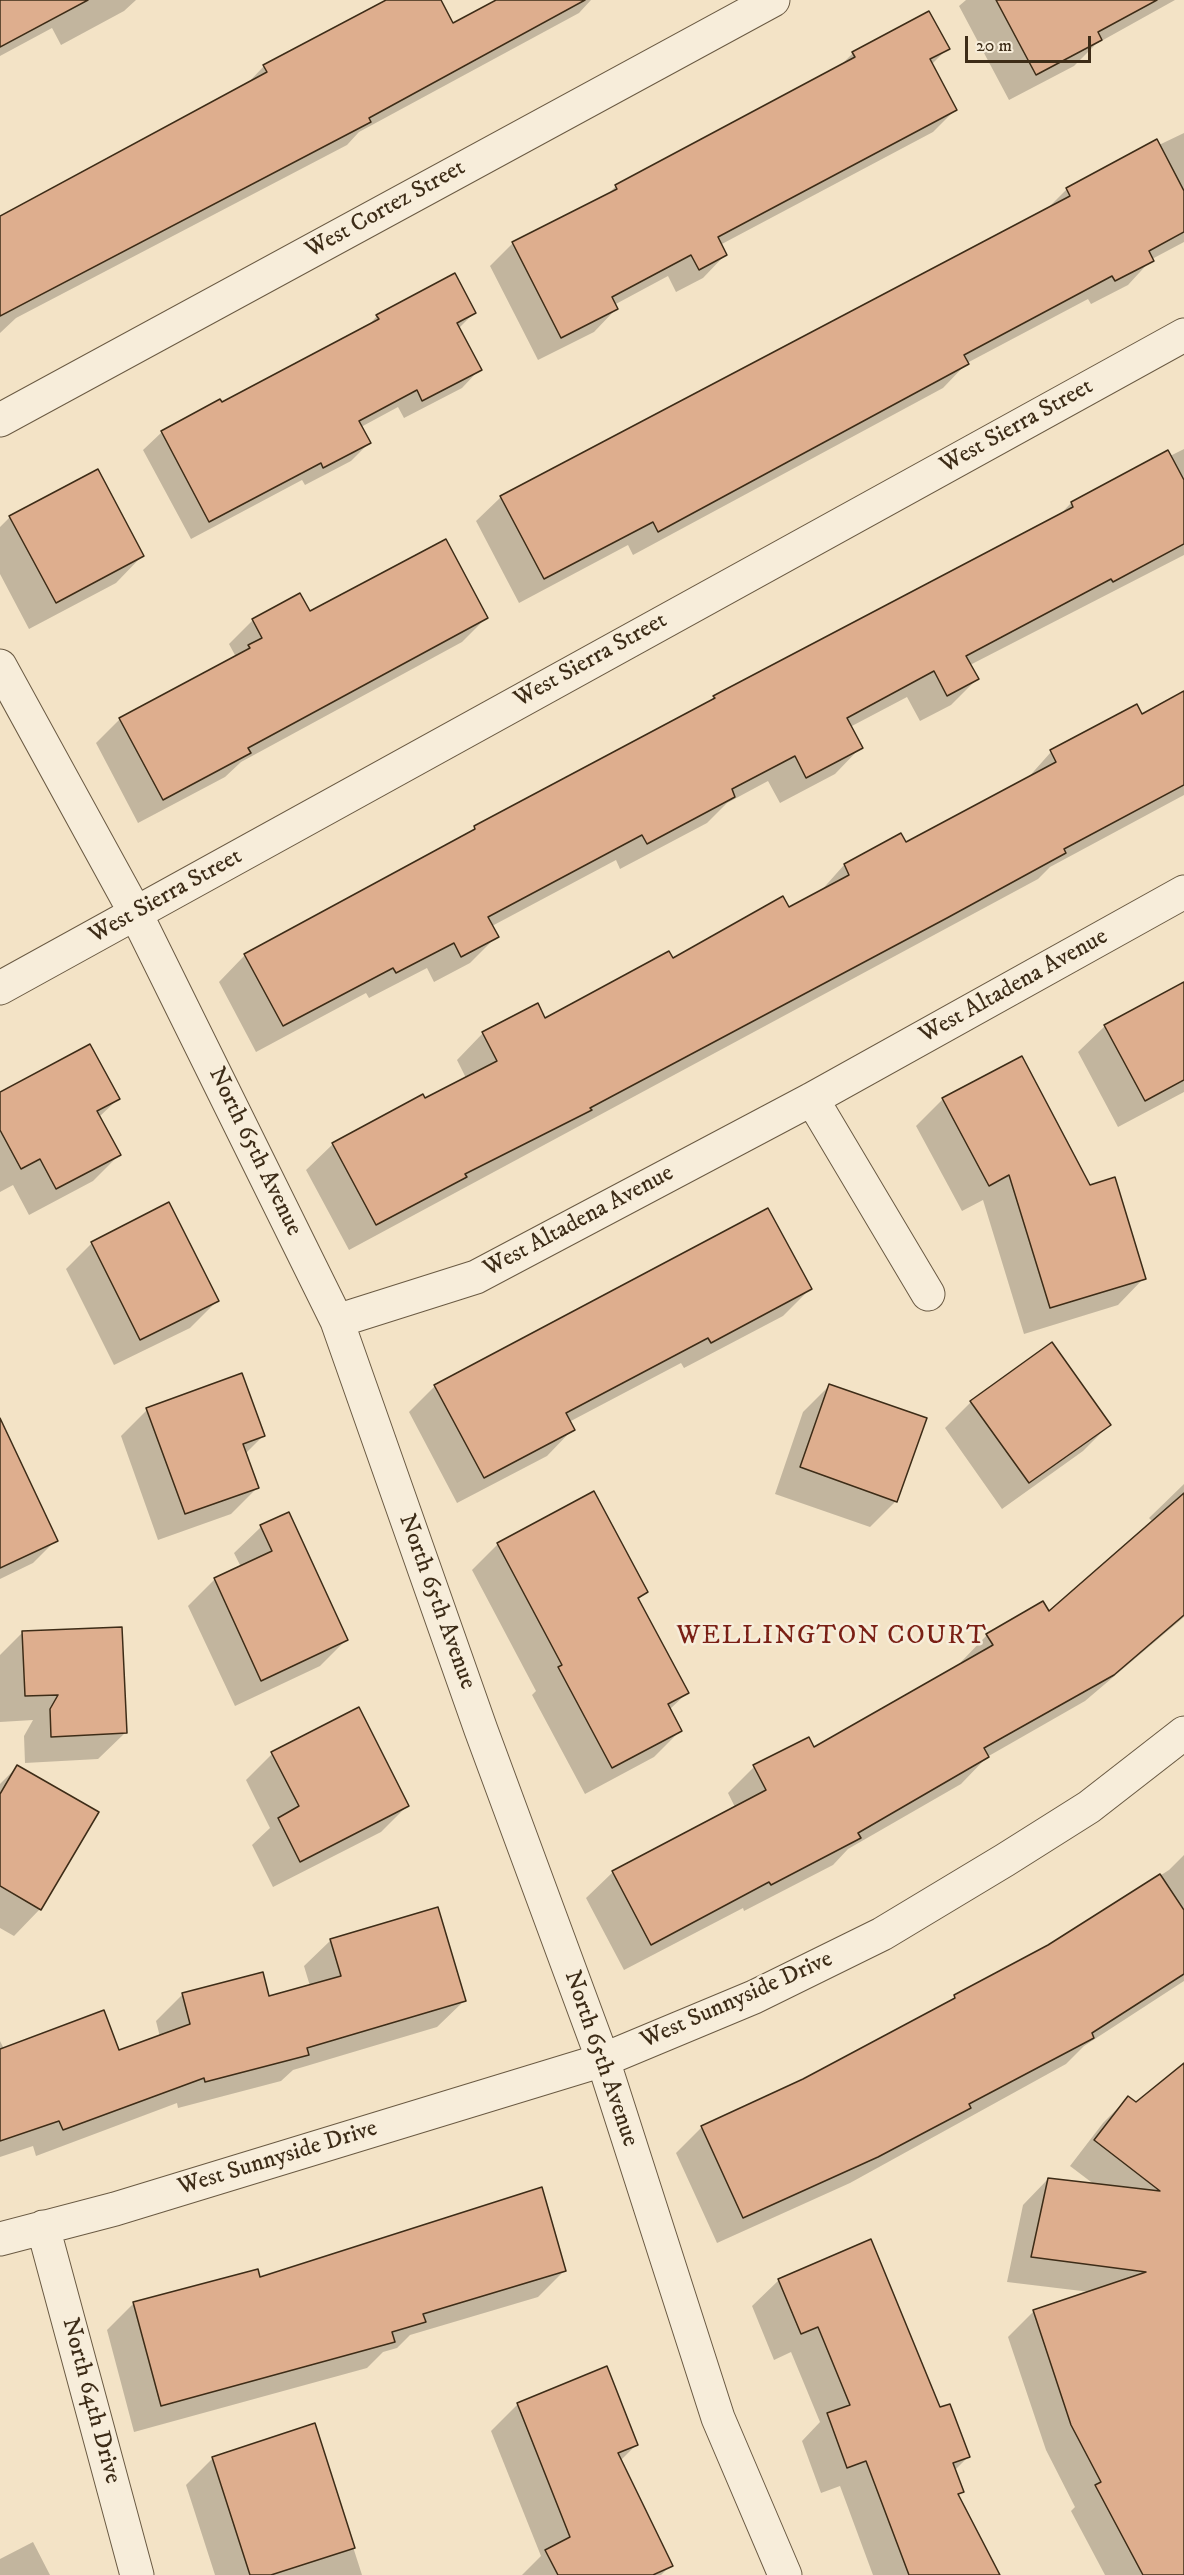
<!DOCTYPE html>
<style>
body{margin:0}
#map{position:relative;width:1184px;height:2575px;overflow:hidden;background:#f3e3c6;font-family:"IM FELL DW Pica",serif}
canvas{display:block}
.scale{position:absolute;left:965px;top:36px;width:126px;height:27px;box-sizing:border-box;border:3px solid #3d2c17;border-top:0;padding-left:8px;font-size:18px;line-height:21px;white-space:nowrap;color:#3d2c17;-webkit-text-stroke:4px #f7edda;paint-order:stroke}
</style>
<div id="map">
<canvas width="1184" height="2575"></canvas>
<div class="scale">20 m</div>
</div>
<script>
const ctx = document.querySelector('canvas').getContext('2d');
ctx.lineJoin = 'round';
function paint(path, color) { ctx.fillStyle = color; ctx.fill(path, 'evenodd'); }
function strokePath(path, color, width, dash) { ctx.strokeStyle = color; ctx.lineWidth = width; ctx.lineCap = dash ? 'butt' : 'round'; ctx.setLineDash(dash || []); ctx.stroke(path); }
function write(font, color, halo, rows, align = 'center') {
  ctx.font = font + ' "IM FELL DW Pica",serif'; ctx.lineWidth = 5; ctx.setLineDash([]); ctx.textBaseline = 'middle'; ctx.strokeStyle = halo; ctx.fillStyle = color; for (const [text, x, y, turn = 0] of rows) {
    ctx.save(); ctx.translate(x, y); ctx.rotate((+turn || 0) * Math.PI / 180); ctx.textAlign = isNaN(turn) ? turn : align; if (halo) ctx.strokeText(text, 0, 0); ctx.fillText(text, 0, 0); ctx.restore();
  }
}
const shadow = new Path2D(`
 M0,0H136L124,11L61,45L52,28L0,56Z
 M387,0H439L453,25L499,0H591L579,13L359,132L347,145L16,318L0,333V217L246,85L264,66Z
 M966,0H1175L1096,44L1074,66L1009,100L959,6Z
 M948,48L931,65L955,110L933,132L720,245L725,255L703,278L676,292L668,276L614,305L616,309L594,332L538,360L490,266L513,243L606,196L616,186L838,68L853,53Z
 M1184,133V242L1152,259L1128,285L1091,304L1088,299L967,363L943,388L633,555L628,545L519,603L476,521L501,497L1045,211L1067,189Z
 M474,313L458,329L480,369L462,388L404,418L398,407L361,427L369,443L351,461L305,485L302,480L191,539L143,450L162,432L220,401L221,404L366,328L377,316Z
 M1184,449V555L970,665L977,679L951,705L920,721L907,697L850,727L861,747L835,774L780,803L768,781L727,803L707,823L620,869L616,860L492,926L497,936L470,963L434,982L427,968L369,998L366,993L256,1052L219,982L245,955L466,836L475,828L708,704L714,697L1057,518L1071,503L1168,452L1170,456Z
 M10,517L142,556L116,583L29,629L0,574V527Z
 M309,613L486,618L462,642L241,762L225,777L138,823L96,743L120,719L236,657L229,644L253,620Z
 M1184,692V795L1050,867L1038,879L349,1250L306,1170L333,1144L466,1078L457,1060L483,1033L544,1020L788,909L819,893L844,865L905,844L1026,780L1051,752L1142,716Z
 M1184,983V1092L1118,1127L1078,1052L1105,1026Z
 M0,1094L118,1099L99,1117L119,1155L93,1181L29,1215L13,1185L0,1192Z
 M943,1099L1089,1186L1144,1278L1118,1305L1024,1334L983,1200L962,1211L916,1126Z
 M92,1243L217,1301L190,1328L114,1365L66,1269Z
 M810,1289L783,1316L684,1368L681,1363L569,1422L573,1429L547,1456L457,1503L409,1412L435,1386Z
 M829,1386L896,1501L870,1527L775,1494L803,1412Z
 M971,1402L1109,1425L1083,1451L1002,1509L945,1428Z
 M147,1410L263,1436L245,1454L257,1488L231,1514L158,1540L121,1436Z
 M0,1435L56,1540L33,1563L0,1579Z
 M1184,1484V1617L1085,1701L987,1757L961,1784L848,1849L833,1865L744,1911L743,1908L624,1970L586,1898L613,1872L735,1807L728,1793L754,1767L813,1749L962,1664L961,1662L987,1635L1048,1613L1153,1522L1149,1518Z
 M261,1527L346,1640L320,1666L235,1706L188,1606L215,1579L241,1567L234,1553Z
 M498,1544L646,1592L638,1600L687,1693L669,1710L680,1731L654,1757L585,1794L532,1695L536,1691L472,1570Z
 M22,1633L125,1733L98,1759L25,1763L24,1736L33,1720L0,1722V1655Z
 M272,1754L407,1806L381,1832L273,1887L252,1845L270,1828L246,1780Z
 M17,1767L40,1909L14,1936L0,1928V1784Z
 M1184,1855V1981L1084,2046L1066,2064L850,2183L717,2243L676,2153L702,2127L803,2080L1048,1947L1169,1870Z
 M331,1940L464,2001L437,2027L293,2070L281,2081L178,2108L177,2103L36,2156L33,2146L0,2157V2041L4,2049L118,2052L160,2037L156,2021L183,1994L268,1997L310,1986L304,1966Z
 M1184,2065V2575H1105L1071,2511L1075,2507L1046,2450L1008,2337L1033,2312L1090,2292L1007,2282L1023,2205L1048,2179L1095,2185L1070,2166L1103,2123L1128,2098L1136,2103Z
 M565,2270L538,2297L410,2335L397,2348L383,2352L367,2368L134,2432L107,2330L134,2303L259,2279Z
 M779,2280L939,2409L968,2457L954,2471L962,2491L957,2496L998,2575H873L840,2486L821,2493L802,2441L820,2422L791,2352L774,2360L752,2306Z
 M518,2404L636,2445L620,2461L671,2565L661,2575H522L541,2556L491,2431Z
 M314,2425L362,2575H215L186,2485L213,2458Z
 M33,2542L50,2575H0V2559Z`);
const building = new Path2D(`
 M0,0H88L0,47Z
 M386,0H441L453,23L496,0H585L369,118L371,122L0,316V216L267,72L263,65Z
 M996,0H1157L1098,32L1102,40L1036,75Z
 M929,11L950,49L930,59L957,110L718,237L727,255L699,270L691,255L612,297L618,309L561,338L512,242L617,189L615,185L855,57L852,52Z
 M1157,139L1184,191V232L1149,251L1154,261L1115,281L1112,276L964,355L969,364L658,532L653,522L544,579L500,496L1070,196L1066,188Z
 M455,273L476,313L457,323L482,370L422,401L417,390L359,421L371,443L323,468L321,463L209,522L161,431L220,399L222,402L379,319L376,315Z
 M1168,450L1184,480V544L1113,582L1111,579L966,656L979,679L947,696L934,671L847,718L863,748L806,778L795,756L732,789L735,797L647,844L642,835L488,917L499,937L461,957L454,943L396,973L393,968L283,1026L244,954L475,829L474,826L715,698L713,696L1073,507L1071,502Z
 M98,469L144,556L56,603L9,516Z
 M446,539L488,618L248,748L251,753L163,800L119,718L250,648L248,645L262,638L252,619L300,593L310,611Z
 M1184,691V785L1064,849L1066,853L947,918L590,1108L592,1110L465,1174L467,1177L376,1225L332,1143L423,1094L425,1098L497,1061L482,1032L538,1003L545,1018L669,951L673,958L783,896L789,907L849,875L844,864L901,833L906,842L1056,762L1050,750L1137,704L1142,714Z
 M1184,982V1080L1145,1101L1104,1025Z
 M90,1044L120,1099L97,1111L121,1155L56,1189L40,1159L21,1169L0,1130V1092Z
 M1022,1056L1090,1185L1115,1177L1146,1279L1050,1308L1009,1175L989,1186L942,1098Z
 M169,1202L219,1301L140,1340L91,1242Z
 M768,1208L812,1289L711,1343L708,1338L566,1413L575,1430L484,1478L434,1385Z
 M1052,1342L1111,1425L1029,1483L970,1401Z
 M242,1373L265,1436L243,1444L259,1488L185,1514L146,1408Z
 M829,1384L927,1418L897,1502L800,1467Z
 M0,1418L58,1541L0,1568Z
 M594,1491L648,1592L638,1598L689,1693L668,1704L682,1731L612,1768L558,1667L562,1665L497,1543Z
 M1184,1493V1615L1114,1675L984,1748L989,1757L858,1833L861,1838L771,1885L769,1882L651,1945L612,1871L766,1790L753,1765L809,1737L814,1747L993,1645L986,1634L1043,1601L1049,1611Z
 M289,1512L348,1640L261,1681L214,1578L272,1551L260,1525Z
 M122,1627L127,1733L51,1737L50,1709L58,1695L25,1696L22,1631Z
 M359,1707L409,1806L300,1862L278,1818L299,1806L271,1752Z
 M17,1765L99,1812L41,1910L0,1886V1794Z
 M1160,1874L1184,1910V1974L1092,2033L1094,2038L969,2104L971,2108L878,2157L743,2218L701,2126L803,2079L955,1998L954,1995L1048,1945Z
 M438,1907L466,2001L307,2048L309,2055L205,2082L204,2078L63,2130L59,2121L0,2141V2049L104,2010L119,2050L190,2024L182,1993L263,1972L269,1996L341,1976L330,1939Z
 M1184,2063V2575H1143L1095,2485L1101,2482L1071,2425L1033,2310L1146,2272L1031,2257L1048,2178L1160,2191L1094,2140L1128,2096L1136,2102Z
 M542,2187L566,2271L423,2314L426,2322L392,2332L395,2342L161,2406L133,2302L258,2269L260,2277Z
 M871,2239L940,2407L950,2404L970,2457L953,2463L964,2492L958,2494L1000,2575H909L866,2461L847,2468L827,2413L850,2405L818,2327L801,2334L778,2279Z
 M607,2366L638,2445L618,2453L673,2566L653,2575H558L545,2550L570,2537L517,2403Z
 M315,2423L355,2548L271,2575H250L212,2457Z`);
const minor = new Path2D(`
 M0,420L773,0
 M0,666L136,914L337,1321L481,1730L603,2060L718,2418L785,2575
 M0,988L1184,335
 M812,1099L928,1294
 M337,1321L476,1277L812,1099L1184,892
 M43,2227L137,2575
 M0,2239L115,2209L603,2060L754,1997L882,1934L1005,1860L1089,1807L1184,1733`);
const streetNames = [
 ["West Cortez Street",386,210,-29],
 ["West Sierra Street",1017,427,-29],
 ["West Sierra Street",591,661,-29],
 ["West Sierra Street",166,897,-29],
 ["West Altadena Avenue",1014,987,-29],
 ["North 65th Avenue",254,1152,64],
 ["West Altadena Avenue",579,1222,-28],
 ["North 65th Avenue",436,1602,70],
 ["West Sunnyside Drive",737,2001,-24],
 ["North 65th Avenue",600,2059,71],
 ["West Sunnyside Drive",278,2159,-17],
 ["North 64th Drive",90,2401,75]
];
const neighbourhoodNames = [
 ["WELLINGTON COURT",832,1638]
];
paint(shadow, '#0003');
paint(building, '#deae8e');
strokePath(building, '#3d2c17', 1.5);
strokePath(minor, '#6a5a43', 35);
strokePath(minor, '#f7edda', 33);
write('24px', '#3d2c17', '#f7edda', streetNames);
ctx.letterSpacing = '1.5px';
write('26px', '#7a1f14', '#f7edda', neighbourhoodNames);
ctx.letterSpacing = '0px';
</script>
